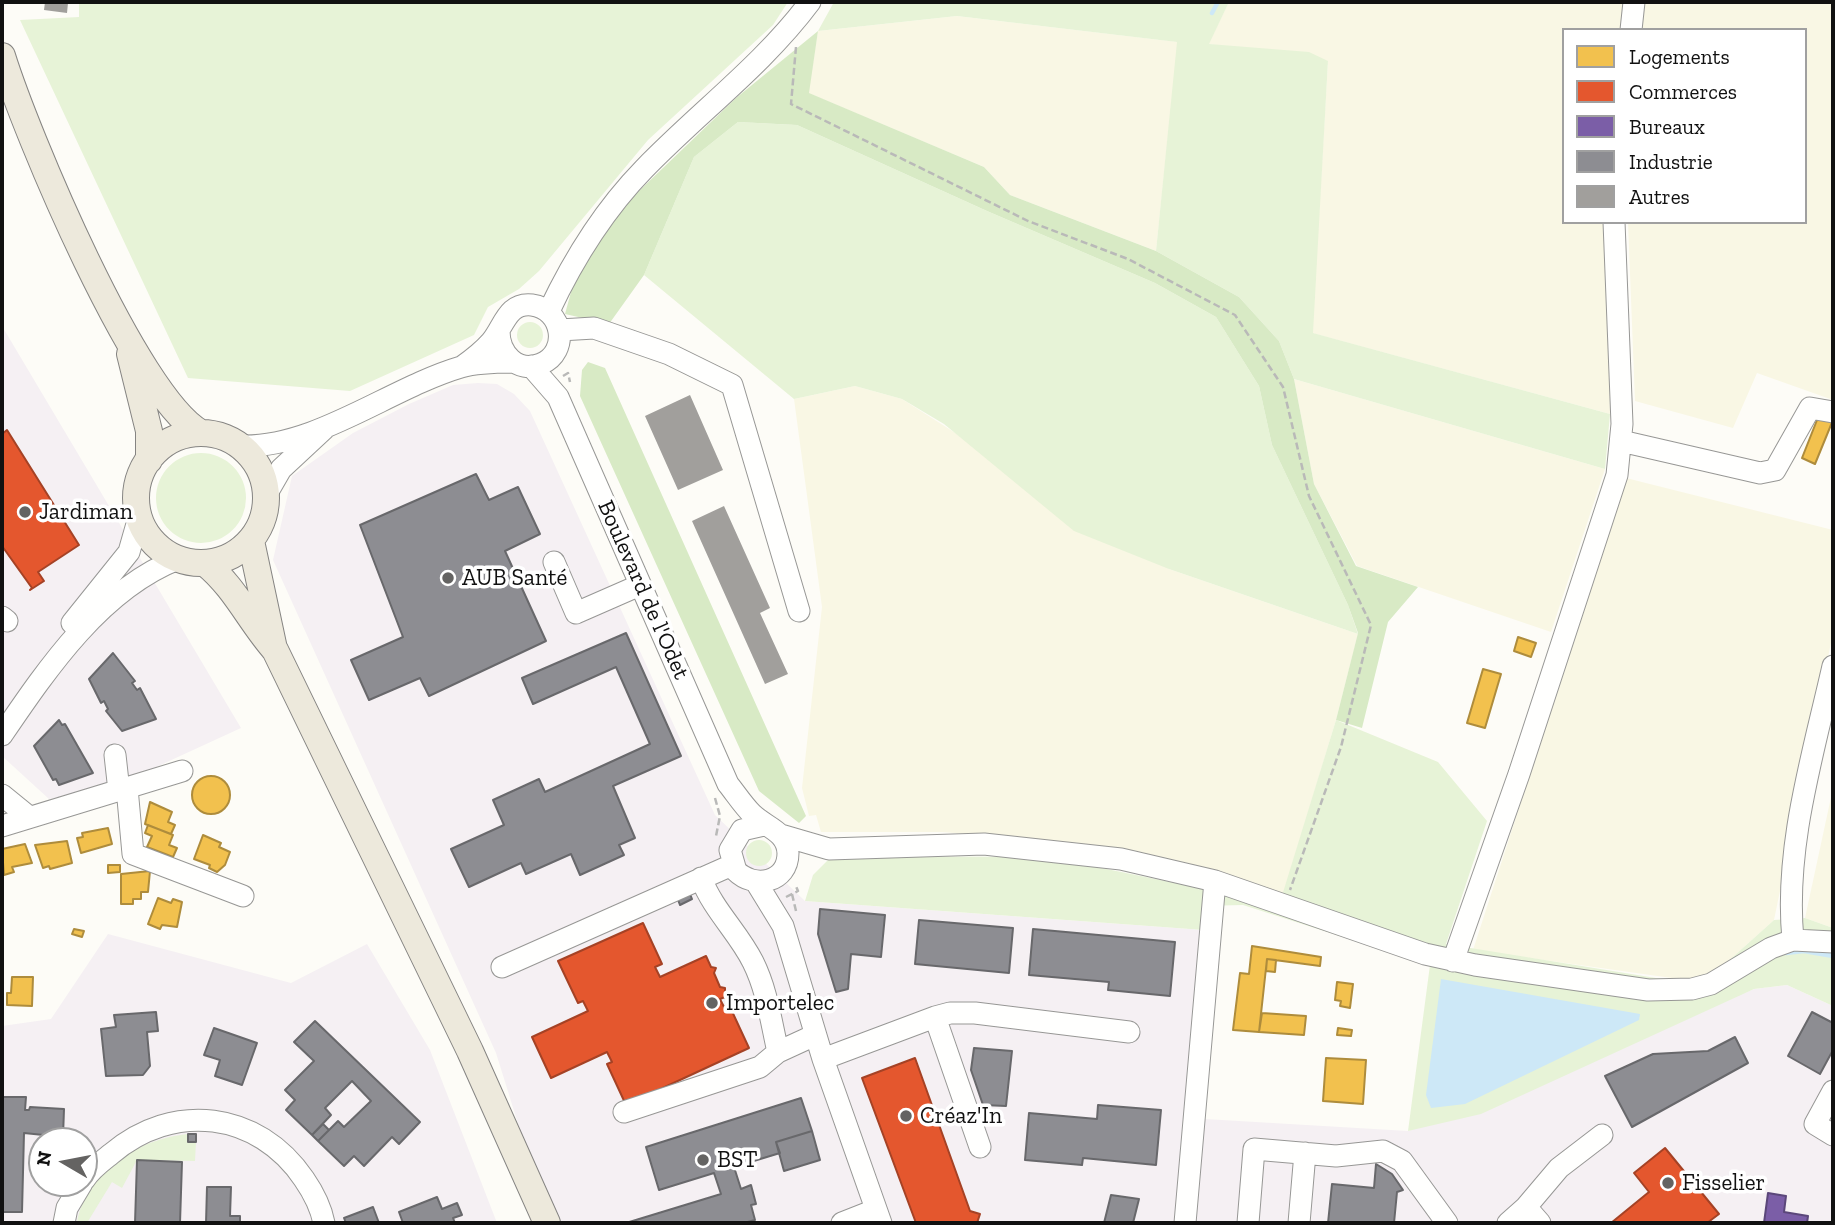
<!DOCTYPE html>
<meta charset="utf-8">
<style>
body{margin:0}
#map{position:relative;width:1835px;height:1225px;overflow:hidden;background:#fdfcf7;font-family:"Zilla Slab",serif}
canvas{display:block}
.frame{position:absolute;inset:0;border:4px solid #111;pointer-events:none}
.legend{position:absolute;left:1562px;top:28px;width:245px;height:196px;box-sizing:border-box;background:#fff;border:2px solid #a0a0a0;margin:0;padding:9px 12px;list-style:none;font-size:21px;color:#111}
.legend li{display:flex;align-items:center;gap:14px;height:35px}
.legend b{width:35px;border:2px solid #a0a0a0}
.north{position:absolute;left:28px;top:1127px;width:70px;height:70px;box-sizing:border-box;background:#fff;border:2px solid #a0a0a0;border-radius:50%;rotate:280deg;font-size:19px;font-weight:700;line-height:28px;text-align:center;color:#111}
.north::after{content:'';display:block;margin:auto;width:24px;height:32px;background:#646362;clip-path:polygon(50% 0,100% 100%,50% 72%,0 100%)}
</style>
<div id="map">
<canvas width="1835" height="1225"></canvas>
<div class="frame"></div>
<ul class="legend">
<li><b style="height:19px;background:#f2c14e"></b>Logements</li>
<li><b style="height:19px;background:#e4572e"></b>Commerces</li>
<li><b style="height:19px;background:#7b5ea7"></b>Bureaux</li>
<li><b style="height:19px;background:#8d8d92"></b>Industrie</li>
<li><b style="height:19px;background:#a19f9c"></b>Autres</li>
</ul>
<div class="north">N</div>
</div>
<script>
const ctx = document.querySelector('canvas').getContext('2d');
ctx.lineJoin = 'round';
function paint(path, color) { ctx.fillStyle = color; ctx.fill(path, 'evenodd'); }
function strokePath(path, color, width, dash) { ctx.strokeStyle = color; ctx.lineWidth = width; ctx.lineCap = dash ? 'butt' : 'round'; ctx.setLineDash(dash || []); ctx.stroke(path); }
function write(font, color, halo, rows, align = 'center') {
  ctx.font = font + ' "Zilla Slab",serif'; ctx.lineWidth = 7; ctx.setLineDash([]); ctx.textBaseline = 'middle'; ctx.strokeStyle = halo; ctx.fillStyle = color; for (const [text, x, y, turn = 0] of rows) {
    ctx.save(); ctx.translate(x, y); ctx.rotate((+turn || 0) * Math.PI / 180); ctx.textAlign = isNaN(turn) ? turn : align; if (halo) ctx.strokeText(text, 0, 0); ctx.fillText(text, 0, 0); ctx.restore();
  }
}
const industrial = new Path2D(`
 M2,326L241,728L117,785L49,799L2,756Z
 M478,383L497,384L514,394L530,411L715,815L805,901L1204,930L1188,1118L1408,1131L1754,989L1787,985L1833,1006V1223H549L496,1053L273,560L292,476L353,433L409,404L453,385Z
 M108,934L291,983L367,944L430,1050L497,1223H2V1026L51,1019ZM42,1141H84V1183H42Z`);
const farmland = new Path2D(`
 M1229,2H1624L1620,30H1564V222H1608L1610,414L1312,333L1328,61L1208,44Z
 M1645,2H1833V400L1757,373L1733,428L1635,401L1628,222H1805V30H1642Z
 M957,16L1178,42L1156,251L1010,195L984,167L808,93L818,31Z
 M1294,379L1605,469L1551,632L1357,566L1314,484Z
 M855,386L902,399L1169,569L1358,634L1336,720L1282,899L1035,839L942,832H821L816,815L809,816L802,788L822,607L794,399Z
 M1626,478L1833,530V633L1774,920L1715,973L1693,981L1473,950Z
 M1833,788V928L1805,918Z`);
const green = new Path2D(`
 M79,2H788L773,25L648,140L539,271L519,289L488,307L474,335L350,391L188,378L20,20L79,17Z
 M834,2H1229L1209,44L1309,52L1328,61L1313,333L1610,414L1605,469L1294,379L1279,341L1239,297L1156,251L1177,42L957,16L818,31Z
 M738,122L797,125L987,211L1155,283L1216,317L1259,386L1272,445L1348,605L1358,634L1169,569L1074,531L944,424L902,399L855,386L794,399L644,275L694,157Z
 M517 335a13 13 0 1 1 26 0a13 13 0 1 1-26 0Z
 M156 498a45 45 0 1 1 90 0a45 45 0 1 1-90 0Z
 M1336,720L1438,762L1487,821L1446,944L1662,979L1693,981L1715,973L1774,920L1805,918L1833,928V1006L1787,985L1754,989L1481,1114L1408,1131L1430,965L1243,905L1203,906L1204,930L805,901L813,875L832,856L1048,857L1170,882L1281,899Z
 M746 853a13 13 0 1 1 26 0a13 13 0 1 1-26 0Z
 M188,1134V1142H196L195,1161L137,1160L122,1188L112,1182L87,1223H77C86,1170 139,1139 188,1134Z`);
const forest = new Path2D(`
 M818,31L809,93L984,167L1010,195L1156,251L1239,297L1279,341L1294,379L1314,484L1356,566L1418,587L1388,622L1362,728L1336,720L1358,633L1348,605L1272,445L1259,386L1216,317L1155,283L987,211L797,125L738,122L694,157L644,275L609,324L565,314L574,281L616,213L736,98Z
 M588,362L605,368L806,816L799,823L759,791L580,396L582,370Z`);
const water = new Path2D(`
 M1441,979L1640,1014L1639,1020L1465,1104L1431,1108L1426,1095Z`);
const homes = new Path2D(`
 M1819,415L1833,420L1815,464L1802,458Z
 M1518,637L1536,643L1531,657L1514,651Z
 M1483,669L1501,674L1485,728L1467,723Z
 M192 795a19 19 0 1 1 38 0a19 19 0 1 1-38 0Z
 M150,802L172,812L168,822L175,825L171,834L145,824Z
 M148,825L173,835L169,845L177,848L173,857L147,847L152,836L145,833Z
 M108,828L112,844L81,853L77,838L83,837L82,833Z
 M203,835L221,843L219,847L230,852L225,865L217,872L209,868L210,865L194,859Z
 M67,841L72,863L50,869L49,866L43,868L35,845Z
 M25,844L32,863L12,867L14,872L4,875L2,849Z
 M108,865H120V872L108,873Z
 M150,871L148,892H141V899H133V904H121V874Z
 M158,898L171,903L173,899L182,902L177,927L162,925L160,929L148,924Z
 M74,929L84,931L82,937L72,934Z
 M1252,946L1321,957L1320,966L1267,959L1259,1032L1233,1030L1240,973L1249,974Z
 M1267,959L1276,960L1275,972L1266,971Z
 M12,977H33L32,1006L7,1005V993H11Z
 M1337,982L1353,984L1350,1008L1340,1006L1341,1001L1335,1000Z
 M1262,1013L1306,1016L1304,1035L1259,1032Z
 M1338,1028L1352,1030L1351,1036L1337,1035Z
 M1326,1058L1366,1060L1363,1104L1323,1101Z`);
const shops = new Path2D(`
 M7,430L79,545L38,572L44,581L30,590L32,588L2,546V434Z
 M643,923L662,964L655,967L660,977L706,956L711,967L716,968L714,973L720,987L725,988V997L720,999L725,1009L730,1007L749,1048L626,1105L607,1064L612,1062L607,1052L551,1078L532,1037L588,1011L583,1001L578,1003L558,961Z
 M915,1058L970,1211L980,1214L977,1223H916L862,1078Z
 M1665,1148L1719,1214L1707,1223H1611L1649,1192L1634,1173Z`);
const offices = new Path2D(`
 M1768,1193L1786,1196L1784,1212L1808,1216L1807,1223H1764Z`);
const industry = new Path2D(`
 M476,474L489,500L518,487L540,534L505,551L546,641L429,696L420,678L369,700L351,660L403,637L360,525Z
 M626,633L681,756L613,786L635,838L619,845L624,855L580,875L571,854L526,874L521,863L469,887L451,849L504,825L493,800L539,779L545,792L650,744L616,667L533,704L522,678Z
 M113,653L135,681L132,683L137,690L140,688L156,719L122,731L106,711L108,709L104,701L101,703L89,679Z
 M59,720L62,725L65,724L93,773L59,785L56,779L53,780L34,746Z
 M690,894L692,899L680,905L678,900Z
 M820,909L885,915L881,957L851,954L848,989L836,992L818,934Z
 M919,920L1013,928L1009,973L915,964Z
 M1033,929L1175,942L1170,996L1108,990L1109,982L1029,975Z
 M156,1012L158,1031L147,1032L150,1066L143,1075L106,1076L101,1029L116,1027L114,1015Z
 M1812,1012L1833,1023V1050L1820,1074L1788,1056Z
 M315,1021L420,1122L399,1144L392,1137L364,1166L354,1156L344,1166L318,1141L338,1121L344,1127L371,1101L352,1081L325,1108L331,1115L312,1135L286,1110L295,1100L285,1090L314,1061L294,1042Z
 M214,1028L257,1043L242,1085L215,1076L220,1060L204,1055Z
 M1735,1037L1748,1063L1632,1127L1605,1076L1653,1054L1708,1051Z
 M974,1048L1012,1051L1006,1106L983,1105L971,1070Z
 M2,1097H26L25,1110H29L30,1107L64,1109L63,1137L24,1133L22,1212H2Z
 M801,1098L812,1131L776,1142L780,1153L734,1167L741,1189L751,1185L756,1204L751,1205L755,1220L744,1223H626L721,1194L714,1173L659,1190L646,1147Z
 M1098,1105L1161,1110L1156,1165L1083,1158L1082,1165L1025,1160L1029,1113L1097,1119Z
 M323,1124L329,1130L318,1141L312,1135Z
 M812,1131L820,1160L784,1171L776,1142Z
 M188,1134H196V1142H188Z
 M137,1160L182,1162L180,1223H135Z
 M1376,1164L1392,1174L1403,1190L1397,1192L1394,1223H1328L1332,1184L1374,1188Z
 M207,1187H231L230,1216H240V1223H206Z
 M1111,1195L1139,1199L1133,1223H1104Z
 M437,1197L442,1209L457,1203L462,1215L453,1218L455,1223H403L399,1212Z
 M373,1207L379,1223H346L344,1218Z`);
const stream = new Path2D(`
 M1212,13L1218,2
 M1786,953L1804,951L1833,956`);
const building = new Path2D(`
 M45,2L68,3L67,13L44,10Z
 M690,395L723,470L678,490L645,416Z
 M724,506L770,608L760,613L788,674L765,684L692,521Z`);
const path = new Path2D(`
 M796,47L791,104L1028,221L1128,259L1235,315L1283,387L1309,496L1371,625L1341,747L1290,890
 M563,376L568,373L570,382
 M715,798L720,816L716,836
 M792,894L796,911
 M786,897L798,891L795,884`);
const minor = new Path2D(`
 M1631,30L1634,2
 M549,311C573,260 604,210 644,169C698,113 764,64 810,2
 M560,330L594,328L669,354L732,385L799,611
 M463,366C473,359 483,351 491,342C504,327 507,302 532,305C563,309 570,352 541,364C517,374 499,353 499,331
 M531,366L558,397L728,784C736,794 743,805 752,814C765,827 787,831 788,853C788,883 754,889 736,871L730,850L742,830L764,825
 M1621,441L1760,473L1775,470L1810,408L1833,412
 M241,446C316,448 390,388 461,367C477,362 497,362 514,362
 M266,495L281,469L324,429
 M554,562L576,613L640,585
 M2,617L7,621
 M72,623L129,552L139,517
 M2,735C47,669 101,589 178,559
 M115,755L119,791
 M127,788L133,854L243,896
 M2,795L29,817
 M2,826L182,771
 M781,835L829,849L984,844L1121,859L1215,881L1425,954L1475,965L1648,990L1692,989L1711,984L1771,948L1793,940L1833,942
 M701,878C713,910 738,932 753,962C767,990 771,1021 778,1052
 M756,882L783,926L823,1059L881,1223
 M1793,940C1784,848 1813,755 1833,666
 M1453,961L1519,774L1617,475L1622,424L1614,222
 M502,967L732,865
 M935,1017L950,1013H975L1129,1032
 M823,1059L935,1017L980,1147
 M1833,1091L1815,1124L1833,1135
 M624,1112L760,1067L778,1052L815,1035
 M84,1180C91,1169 101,1162 111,1154C173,1101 258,1111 304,1179C313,1192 321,1208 324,1223
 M1526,1207L1559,1168L1602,1135
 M64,1223L67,1208L82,1183
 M842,1223L875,1210
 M1185,1223L1215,881
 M1248,1223L1254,1149L1336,1156L1383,1151L1402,1161L1447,1223
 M1299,1223L1305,1153
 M1508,1223L1526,1207L1540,1223`);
const major = new Path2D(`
 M2,56C26,133 136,397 201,433
 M130,354L149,431V460
 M136 498a65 65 0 1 1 130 0a65 65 0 1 1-130 0Z
 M251,541L274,649
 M205,563C235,587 250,622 275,650L470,1051L547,1223`);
const markers = [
 [25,512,7,"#646362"],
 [448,578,7,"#646362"],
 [712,1003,7,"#646362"],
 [906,1116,7,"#646362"],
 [703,1160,7,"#646362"],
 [1668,1183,7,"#646362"]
];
const poiNames = [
 ["Jardiman",39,512],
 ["AUB Santé",462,578],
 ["Importelec",726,1003],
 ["Créaz'In",920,1116],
 ["BST",717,1160],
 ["Fisselier",1682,1183]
];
const streetNames = [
 ["Boulevard de l'Odet",643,590,66]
];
paint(industrial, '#f5f0f3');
paint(farmland, '#f9f7e4');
paint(green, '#e7f3d7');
paint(forest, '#d8eac5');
paint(water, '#cde8f7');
paint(homes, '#f2c14e');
strokePath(homes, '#ae8c3c', 2);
paint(shops, '#e4572e');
strokePath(shops, '#a54225', 2);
paint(offices, '#7b5ea7');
strokePath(offices, '#5b477a', 2);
paint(industry, '#8d8d92');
strokePath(industry, '#68686b', 2);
strokePath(stream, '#cde8f7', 4.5);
paint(building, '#a19f9c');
strokePath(minor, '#979795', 23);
strokePath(major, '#858482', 28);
strokePath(path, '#b9b9b8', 2.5, [7, 3.5]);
strokePath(minor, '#fffffe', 21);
strokePath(major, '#ede9dc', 26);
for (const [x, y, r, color] of markers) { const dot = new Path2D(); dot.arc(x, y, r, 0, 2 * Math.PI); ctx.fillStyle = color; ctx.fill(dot); strokePath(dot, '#fff', 2.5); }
write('23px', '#111', '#fff', poiNames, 'left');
write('23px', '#111', '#fff', streetNames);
</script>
